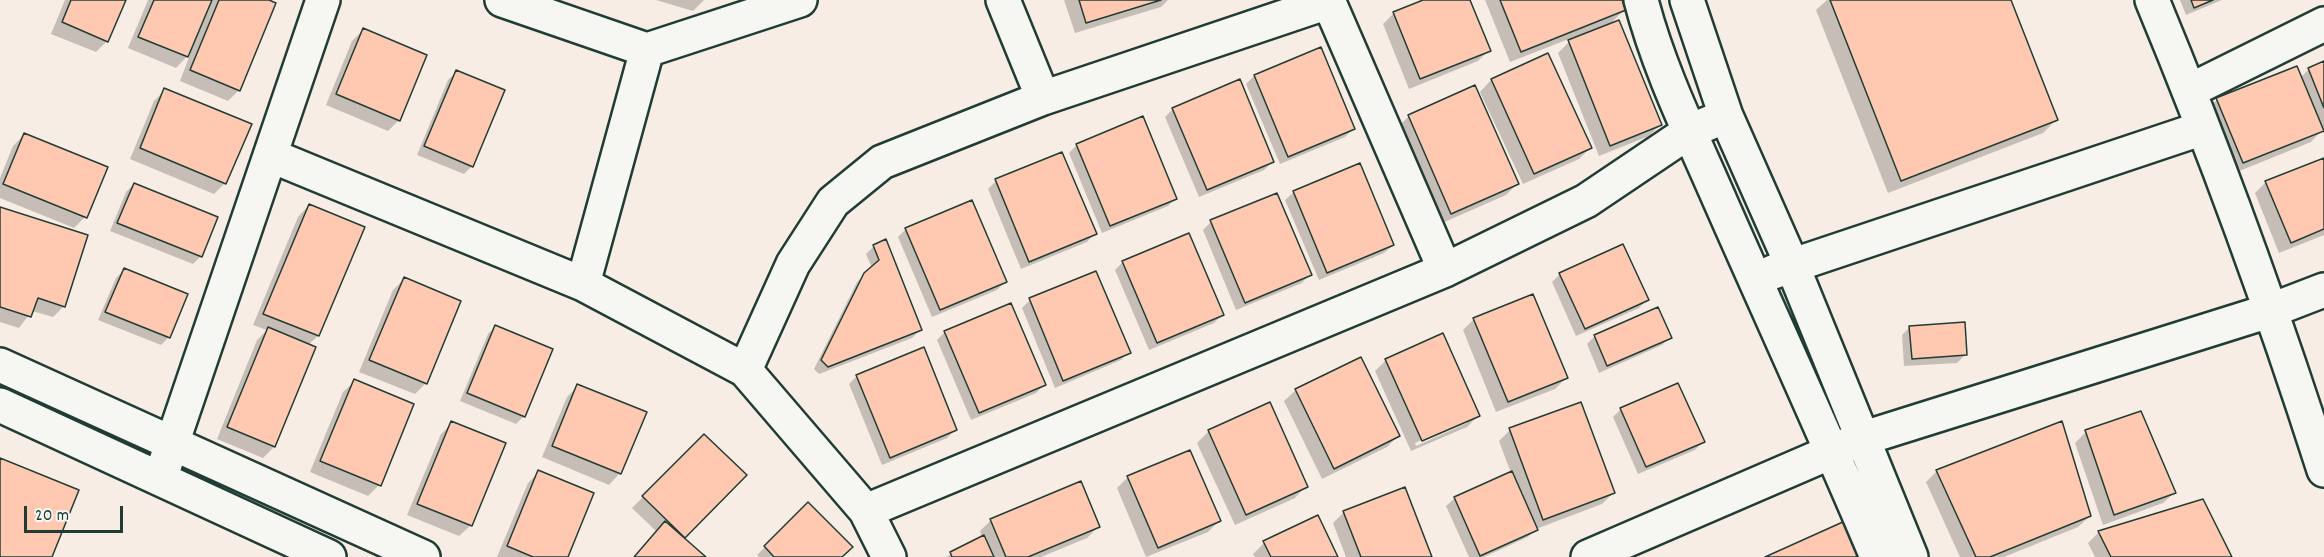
<!DOCTYPE html>
<style>
body{margin:0}
#map{position:relative;width:2324px;height:557px;overflow:hidden;background:#f8ede5;font-family:Dekko,sans-serif}
canvas{display:block}
.scale{position:absolute;left:24px;top:506px;width:99px;height:27px;box-sizing:border-box;border:3px solid #1f3d34;border-top:0;padding-left:8px;font-size:18px;line-height:21px;white-space:nowrap;color:#1f3d34;-webkit-text-stroke:4px #f6f6f2;paint-order:stroke}
</style>
<div id="map">
<canvas width="2324" height="557"></canvas>
<div class="scale">20 m</div>
</div>
<script>
const ctx = document.querySelector('canvas').getContext('2d');
ctx.lineJoin = 'round';
function paint(path, color) { ctx.fillStyle = color; ctx.fill(path, 'evenodd'); }
function strokePath(path, color, width, dash) { ctx.strokeStyle = color; ctx.lineWidth = width; ctx.lineCap = dash ? 'butt' : 'round'; ctx.setLineDash(dash || []); ctx.stroke(path); }
const shadow = new Path2D(`
 M65,0H124L107,41L96,52L51,34Z
 M148,0H265L239,90L228,101L180,81L191,52L176,68L128,48Z
 M656,0H704L693,11Z
 M1064,0H1168L1161,7L1075,33Z
 M1427,0H1469L1489,50L1478,61L1409,89L1383,24L1394,13Z
 M1485,0H1620L1624,10L1608,26L1660,125L1649,136L1599,156L1558,53L1574,37L1510,62Z
 M1827,0H2009L2056,120L2043,133L1888,193L1816,10Z
 M2180,0H2222L2186,15Z
 M363,30L399,120L388,131L326,105L352,41Z
 M1320,49L1353,129L1345,137L1280,164L1246,84L1254,76Z
 M1548,55L1590,148L1579,159L1523,184L1480,92L1491,80Z
 M2324,63V135L2322,130L2311,142L2232,174L2206,111L2217,100L2300,78L2309,69Z
 M456,72L472,166L464,174L417,155L448,80Z
 M165,90L225,183L214,194L130,159L154,101Z
 M1173,109L1272,162L1264,170L1199,197L1165,117Z
 M1409,116L1517,184L1506,195L1440,224L1398,127Z
 M24,135L85,217L74,228L0,198V178L13,146Z
 M1077,145L1176,198L1168,206L1102,233L1069,153Z
 M2324,159V235L2279,253L2255,193L2266,182Z
 M996,181L1095,233L1087,242L1021,269L988,189Z
 M134,184L201,256L193,264L110,231L126,192Z
 M1294,192L1393,245L1384,253L1319,280L1285,200Z
 M309,205L318,336L308,345L314,348L274,447L263,458L217,439L257,340L267,330L253,325L298,217Z
 M0,208L64,306L53,317L32,311L19,328L0,322Z
 M1211,222L1310,274L1302,283L1236,310L1203,230Z
 M906,229L1005,282L997,290L932,317L898,237Z
 M874,246L920,330L912,338L819,374L814,369L857,282L872,268L866,254Z
 M1123,262L1222,315L1214,323L1149,350L1115,270Z
 M124,270L169,337L161,345L98,320L116,278Z
 M1560,274L1647,300L1639,308L1576,336L1552,282Z
 M404,279L426,383L415,394L359,372L393,290Z
 M1030,300L1129,352L1121,360L1055,388L1022,308Z
 M1657,309L1670,337L1662,345L1599,373L1587,344L1595,336Z
 M1474,319L1566,378L1555,389L1496,412L1463,330Z
 M496,326L524,416L516,424L460,401L488,334Z
 M1910,327L1965,355L1957,363L1904,366L1902,335Z
 M945,332L1044,385L1036,393L971,420L937,340Z
 M1386,360L1478,416L1467,427L1411,451L1375,371ZM1467,420V423L1416,446L1415,443Z
 M857,376L955,430L947,438L882,465L849,384Z
 M355,381L379,485L368,496L310,472L343,392Z
 M578,386L620,473L609,485L542,457L567,397Z
 M1296,390L1398,436L1387,447L1322,479L1284,401Z
 M1269,404L1306,486L1295,498L1235,525L1197,443L1208,432Z
 M1621,409L1703,442L1695,450L1638,474L1613,417Z
 M452,423L471,525L459,536L407,515L441,434Z
 M1510,430L1613,493L1602,504L1536,529L1528,537L1484,557H1469L1446,506L1455,498L1511,473L1499,441Z
 M2086,432L2175,492L2163,503L2103,525L2075,443Z
 M704,436L745,475L682,538L704,557H635L657,532L632,508Z
 M1937,471L2090,516L2078,527L2004,557H1960L1926,482Z
 M539,472L566,557H497L528,483Z
 M1128,477L1219,521L1208,532L1146,557L1117,488Z
 M808,504L840,557H759L757,555Z
 M1344,512L1431,557H1346L1333,523Z
 M991,520L1098,527L1087,538L1041,557H946L982,538L980,531Z
 M2099,532L2231,557H2095L2088,543Z
 M1264,543L1336,557H1255L1253,554Z`);
const building = new Path2D(`
 M71,0H126L108,42L62,22Z
 M154,0H212L188,57L138,37Z
 M219,0H269L276,3L240,91L190,70Z
 M1079,0H1161L1086,23Z
 M1423,0H1470L1491,51L1420,79L1393,12Z
 M1500,0H1622L1626,10L1521,52Z
 M1830,0H2011L2058,120L1901,181Z
 M2191,0H2213L2194,8Z
 M1619,20L1662,125L1610,146L1568,40Z
 M363,28L427,55L400,121L336,94Z
 M1321,47L1355,129L1288,157L1254,75Z
 M1548,53L1592,148L1534,174L1491,79Z
 M2324,61V108L2308,68Z
 M2297,66L2324,131L2243,163L2216,98Z
 M456,70L505,90L473,167L424,146Z
 M1240,79L1274,162L1207,190L1172,108Z
 M1475,85L1519,184L1451,214L1408,115Z
 M164,88L252,124L226,184L140,148Z
 M1143,116L1177,199L1110,226L1076,144Z
 M24,133L108,167L87,218L3,184Z
 M1062,152L1097,234L1029,262L995,179Z
 M2324,158V229L2291,243L2265,181Z
 M1360,163L1394,245L1327,273L1293,191Z
 M134,183L218,217L202,257L117,223Z
 M1277,193L1312,275L1245,303L1210,220Z
 M972,200L1007,282L940,310L905,228Z
 M309,204L365,227L319,336L263,314Z
 M0,207L88,235L65,307L38,298L31,317L0,307Z
 M1189,233L1224,315L1157,343L1122,261Z
 M886,239L922,330L828,367L821,360L864,273L879,260L873,245Z
 M1623,244L1649,300L1585,329L1559,273Z
 M124,268L188,294L170,338L105,312Z
 M1096,271L1131,353L1063,381L1029,298Z
 M404,277L461,301L427,384L369,360Z
 M1533,294L1568,378L1508,402L1473,318Z
 M1011,303L1046,385L979,413L944,331Z
 M1658,307L1672,338L1607,366L1594,335Z
 M1965,322L1967,355L1912,359L1909,326Z
 M495,325L553,349L525,417L467,393Z
 M268,327L316,347L275,447L227,427Z
 M1443,333L1480,416L1422,441L1385,359Z
 M924,347L957,430L890,458L856,375Z
 M1361,357L1400,436L1334,469L1295,389Z
 M354,379L414,404L381,486L320,461Z
 M1678,383L1705,442L1646,467L1620,408Z
 M577,384L647,412L621,474L552,446Z
 M1270,402L1308,487L1246,515L1208,430Z
 M1581,402L1615,493L1543,520L1509,428Z
 M2141,411L2176,493L2114,515L2085,430Z
 M451,421L506,443L472,526L417,504Z
 M2062,421L2091,516L1990,557H1976L1936,470Z
 M704,434L747,475L685,538L642,496Z
 M1190,450L1221,521L1158,548L1127,476Z
 M0,458L79,490L52,557H0Z
 M538,470L594,493L568,557H533L507,546Z
 M1512,471L1538,530L1480,556L1454,497Z
 M1081,481L1100,527L1028,557H1006L990,519Z
 M1405,487L1432,557H1361L1343,511Z
 M2203,499L2232,557H2111L2098,531Z
 M808,502L853,547L842,557H774L764,546Z
 M1318,515L1338,557H1271L1263,541Z
 M665,521L706,557H634Z
 M1845,521L1861,557H1765Z
 M984,535L994,557H952L950,552Z`);
const minor = new Path2D(`
 M502,0L647,50L583,284
 M1003,0L1043,98
 M1328,0L1445,270
 M1641,0C1659,70 1692,136 1721,203C1773,321 1827,438 1877,557
 M1687,0L1726,116L1792,265L1911,557
 M2152,0C2216,154 2273,311 2324,470
 M647,50L800,0
 M2189,91L2324,24
 M272,156L583,284L745,370L866,511L889,557
 M1773,272L2203,128
 M0,365L423,557
 M745,370L793,264L833,202L882,162L1043,98L1328,2
 M0,405L329,557
 M160,479L323,0
 M866,511L1445,270L1586,201L1690,131L1726,116
 M1588,557L1861,439L2272,310L2324,290`);
paint(shadow, '#0003');
paint(building, '#ffc9b1');
strokePath(building, '#1f3d34', 1.5);
strokePath(minor, '#1f3d34', 38);
strokePath(minor, '#f6f6f2', 33);
</script>
